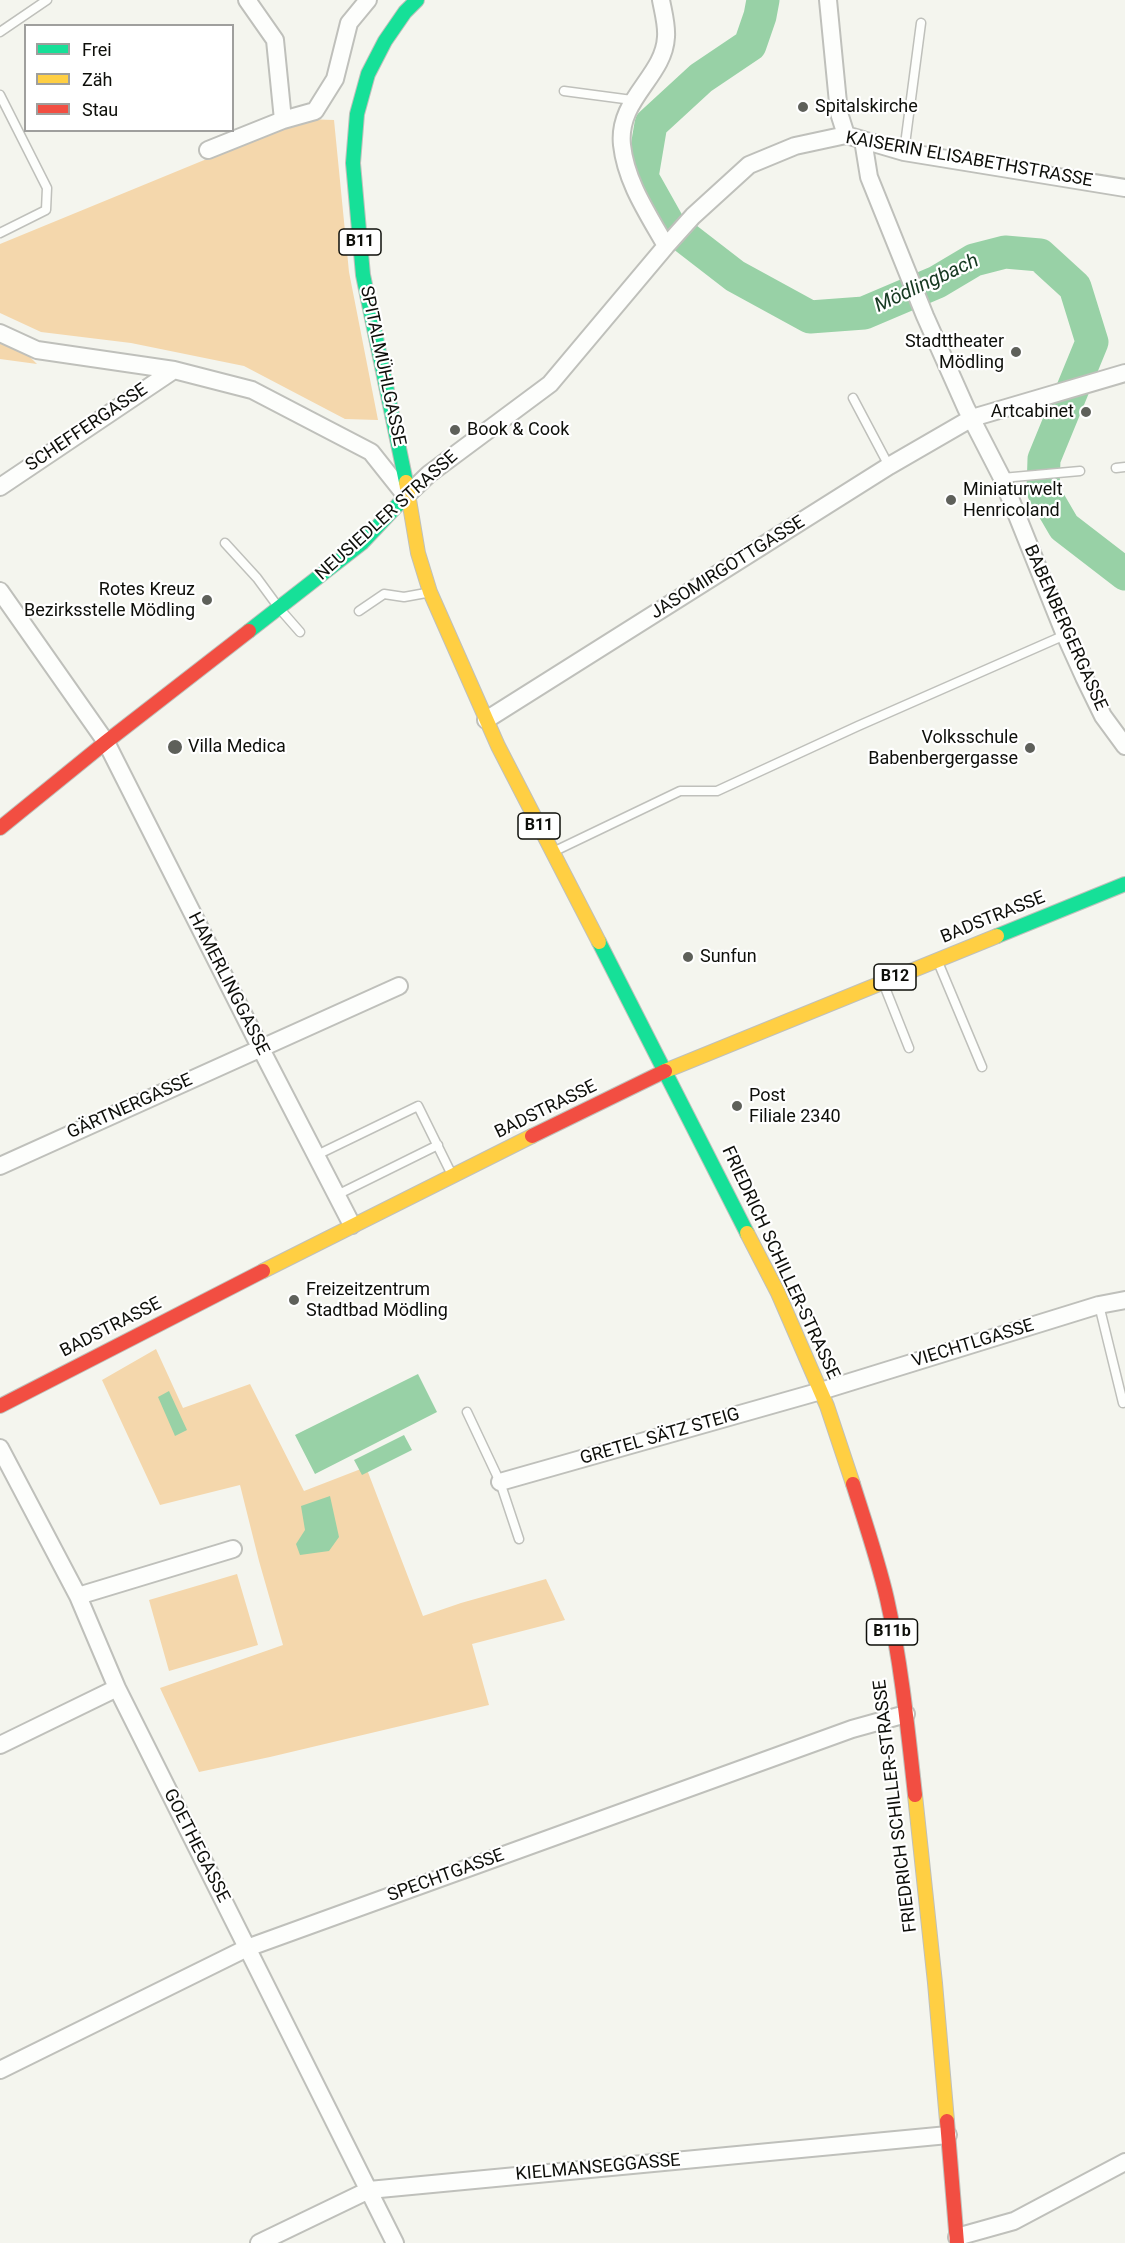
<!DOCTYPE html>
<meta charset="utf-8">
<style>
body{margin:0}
#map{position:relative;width:1125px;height:2243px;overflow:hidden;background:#f4f5ee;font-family:Roboto,sans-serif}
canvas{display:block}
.legend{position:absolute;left:24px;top:24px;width:210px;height:108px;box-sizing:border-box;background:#fff;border:2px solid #9f9f9d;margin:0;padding:8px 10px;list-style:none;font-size:18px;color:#0e0f0a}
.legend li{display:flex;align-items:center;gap:12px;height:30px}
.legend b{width:30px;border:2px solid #9f9f9d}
</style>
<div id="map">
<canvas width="1125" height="2243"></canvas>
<ul class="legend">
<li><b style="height:8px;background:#16e098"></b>Frei</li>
<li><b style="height:8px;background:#ffcf43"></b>Zäh</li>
<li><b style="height:8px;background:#f24e42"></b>Stau</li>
</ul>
</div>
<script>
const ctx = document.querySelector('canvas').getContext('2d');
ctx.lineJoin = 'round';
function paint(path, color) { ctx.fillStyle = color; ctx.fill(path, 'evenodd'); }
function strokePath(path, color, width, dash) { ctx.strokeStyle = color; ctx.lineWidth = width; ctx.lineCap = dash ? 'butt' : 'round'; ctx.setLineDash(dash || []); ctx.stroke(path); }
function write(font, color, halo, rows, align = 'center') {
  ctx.font = font + ' Roboto,sans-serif'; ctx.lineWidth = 4.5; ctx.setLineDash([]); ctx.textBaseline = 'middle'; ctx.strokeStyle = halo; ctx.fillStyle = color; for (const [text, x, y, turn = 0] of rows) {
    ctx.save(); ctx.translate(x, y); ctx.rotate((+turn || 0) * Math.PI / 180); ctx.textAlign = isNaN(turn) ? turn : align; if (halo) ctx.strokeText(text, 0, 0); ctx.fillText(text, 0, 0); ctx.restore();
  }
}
const green = new Path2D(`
 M304,119L334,120L349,272L378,420L345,419L244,366L131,343L41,332L0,313V244Z
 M0,343L26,353L37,364L0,359Z
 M156,1349L183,1408L250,1384L304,1491L366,1467L423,1616L461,1603L546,1579L565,1620L472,1644L489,1705L270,1757L199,1772L160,1688L283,1645L259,1561L240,1485L160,1505L102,1380Z
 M237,1574L258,1645L169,1671L149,1600Z`);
const water = new Path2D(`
 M418,1374L437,1412L315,1474L295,1435Z
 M169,1391L187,1430L175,1436L158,1397Z
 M404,1435L412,1450L362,1475L354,1460Z
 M330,1496L339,1537L329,1551L300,1555L296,1544L305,1530L301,1506Z`);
const river = new Path2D(`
 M763,0L760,16L750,45L701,78L651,124L642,177L669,225L735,276L810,317L864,313L937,282L974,260L1005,252L1040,255L1075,287L1092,342L1044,459L1043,491L1064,527L1125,574`);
const lane = new Path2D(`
 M0,32L47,0
 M564,91L632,100
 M0,95L47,188L46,210L0,233
 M904,152L921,23
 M853,398L889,466
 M1116,468L1125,467
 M1002,478L1080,471
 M225,543L257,578L279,608L300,632
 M359,611L384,594L404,597L426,593
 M557,850L680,791H717L858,726L1065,635
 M938,962L982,1067
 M884,985L909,1048
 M317,1155L418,1106L452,1175
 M337,1195L438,1145
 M1099,1305L1123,1403
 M467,1412L500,1482L519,1539`);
const street = new Path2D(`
 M247,0L275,40L283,120
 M661,0C663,11 667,25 666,37C664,77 617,99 622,145C626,182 648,214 666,246
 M828,0L839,113L846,135
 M863,140L869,177L925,316L966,408L1002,478L1065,635L1084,677L1103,716L1125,746
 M208,150L283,120L315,111L335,79L349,23L368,0
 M0,333L37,350L174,370L252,390L371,452L406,496L429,474L550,384L666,246L693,216L749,165L795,146L846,135L904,152L1125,188
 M0,487L174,370
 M0,591L106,742L261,1049L352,1225
 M486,720L889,466L972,418L1125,373
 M0,1166L399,986
 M0,1448L78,1596L117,1688L395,2243
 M500,1482L821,1391L1099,1305L1125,1300
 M78,1596L233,1549
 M0,1745L117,1688
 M0,2070L247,1948L852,1729L906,1714
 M957,2237L1014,2221L1125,2162
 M259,2243L369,2190L948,2135`);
const fast = new Path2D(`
 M406,482L363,275L353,163L357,114L368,74L385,41L405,12L417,0
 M249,631L362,543L406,496
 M997,936L1125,884
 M599,942L747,1233`);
const slow = new Path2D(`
 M406,482L418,553L430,592L498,746L599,942
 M665,1071L997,936
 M747,1233L778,1293L827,1406L853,1484
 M263,1271L532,1136
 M915,1795L935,1983L947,2121`);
const jam = new Path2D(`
 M0,828L106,742L249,631
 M532,1136L665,1071
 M0,1406L263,1271
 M853,1484C865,1522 878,1560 887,1599C901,1661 908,1731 915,1795
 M947,2121L957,2243`);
const markers = [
 [803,107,6,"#5e605a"],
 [1016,352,6,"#5e605a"],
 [1086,412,6,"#5e605a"],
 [455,430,6,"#5e605a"],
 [951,500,6,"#5e605a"],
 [207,600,6,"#5e605a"],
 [175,747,8,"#5e605a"],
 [1030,748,6,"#5e605a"],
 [688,957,6,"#5e605a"],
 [737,1106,6,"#5e605a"],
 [294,1300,6,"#5e605a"]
];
const shields = [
 [360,242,42],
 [539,826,42],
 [895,977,42],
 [892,1632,51]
];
const shieldNames = [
 ["B11",360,242],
 ["B11",539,826],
 ["B12",895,977],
 ["B11b",892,1632]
];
const poiNames = [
 ["Spitalskirche",815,107],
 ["Stadttheater",1004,342,"right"],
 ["Mödling",1004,363,"right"],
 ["Artcabinet",1074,412,"right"],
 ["Book & Cook",467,430],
 ["Miniaturwelt",963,490],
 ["Henricoland",963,511],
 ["Rotes Kreuz",195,590,"right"],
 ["Bezirksstelle Mödling",195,611,"right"],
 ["Volksschule",1018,738,"right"],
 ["Babenbergergasse",1018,759,"right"],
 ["Villa Medica",188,747],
 ["Sunfun",700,957],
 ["Post",749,1096],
 ["Filiale 2340",749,1117],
 ["Freizeitzentrum",306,1290],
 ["Stadtbad Mödling",306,1311]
];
const streetNames = [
 ["KAISERIN ELISABETHSTRASSE",969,160,10],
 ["SPITALMÜHLGASSE",382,366,78],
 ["SCHEFFERGASSE",87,428,-34],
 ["NEUSIEDLER STRASSE",387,516,-42],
 ["JASOMIRGOTTGASSE",728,568,-32],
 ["BABENBERGERGASSE",1065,628,66],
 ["BADSTRASSE",993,918,-22],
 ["HAMERLINGGASSE",228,984,63],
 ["GÄRTNERGASSE",130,1107,-24],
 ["BADSTRASSE",546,1110,-26],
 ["FRIEDRICH SCHILLER-STRASSE",780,1263,65],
 ["BADSTRASSE",111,1328,-27],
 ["VIECHTLGASSE",973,1344,-17],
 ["GRETEL SÄTZ STEIG",660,1437,-16],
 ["FRIEDRICH SCHILLER-STRASSE",896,1806,-97],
 ["GOETHEGASSE",196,1846,63],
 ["SPECHTGASSE",446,1876,-20],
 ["KIELMANSEGGASSE",598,2168,-5]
];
const waterNames = [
 ["Mödlingbach",927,284,-25]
];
paint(green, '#f4d7ac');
paint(water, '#98d1a6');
strokePath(river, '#98d1a6', 33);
strokePath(lane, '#bfc0bb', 11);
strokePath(street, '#bfc0bb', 20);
strokePath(fast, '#bfc0bb', 16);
strokePath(slow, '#bfc0bb', 16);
strokePath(jam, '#bfc0bb', 16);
strokePath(lane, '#fdfefc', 8);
strokePath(street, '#fdfefc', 16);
strokePath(fast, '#16e098', 14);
strokePath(slow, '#ffcf43', 14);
strokePath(jam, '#f24e42', 14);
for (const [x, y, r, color] of markers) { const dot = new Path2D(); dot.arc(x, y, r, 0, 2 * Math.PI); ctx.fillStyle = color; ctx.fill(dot); strokePath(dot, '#fff', 2); }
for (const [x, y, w] of shields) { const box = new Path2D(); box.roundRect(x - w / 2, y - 13, w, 26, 4.5); ctx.fillStyle = '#fff'; ctx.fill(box); strokePath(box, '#0e0f0a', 1.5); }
write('bold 16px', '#0e0f0a', null, shieldNames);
write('18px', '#0e0f0a', '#fff', poiNames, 'left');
write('18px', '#0e0f0a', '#fff', streetNames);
write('italic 20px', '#163921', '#fff', waterNames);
</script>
